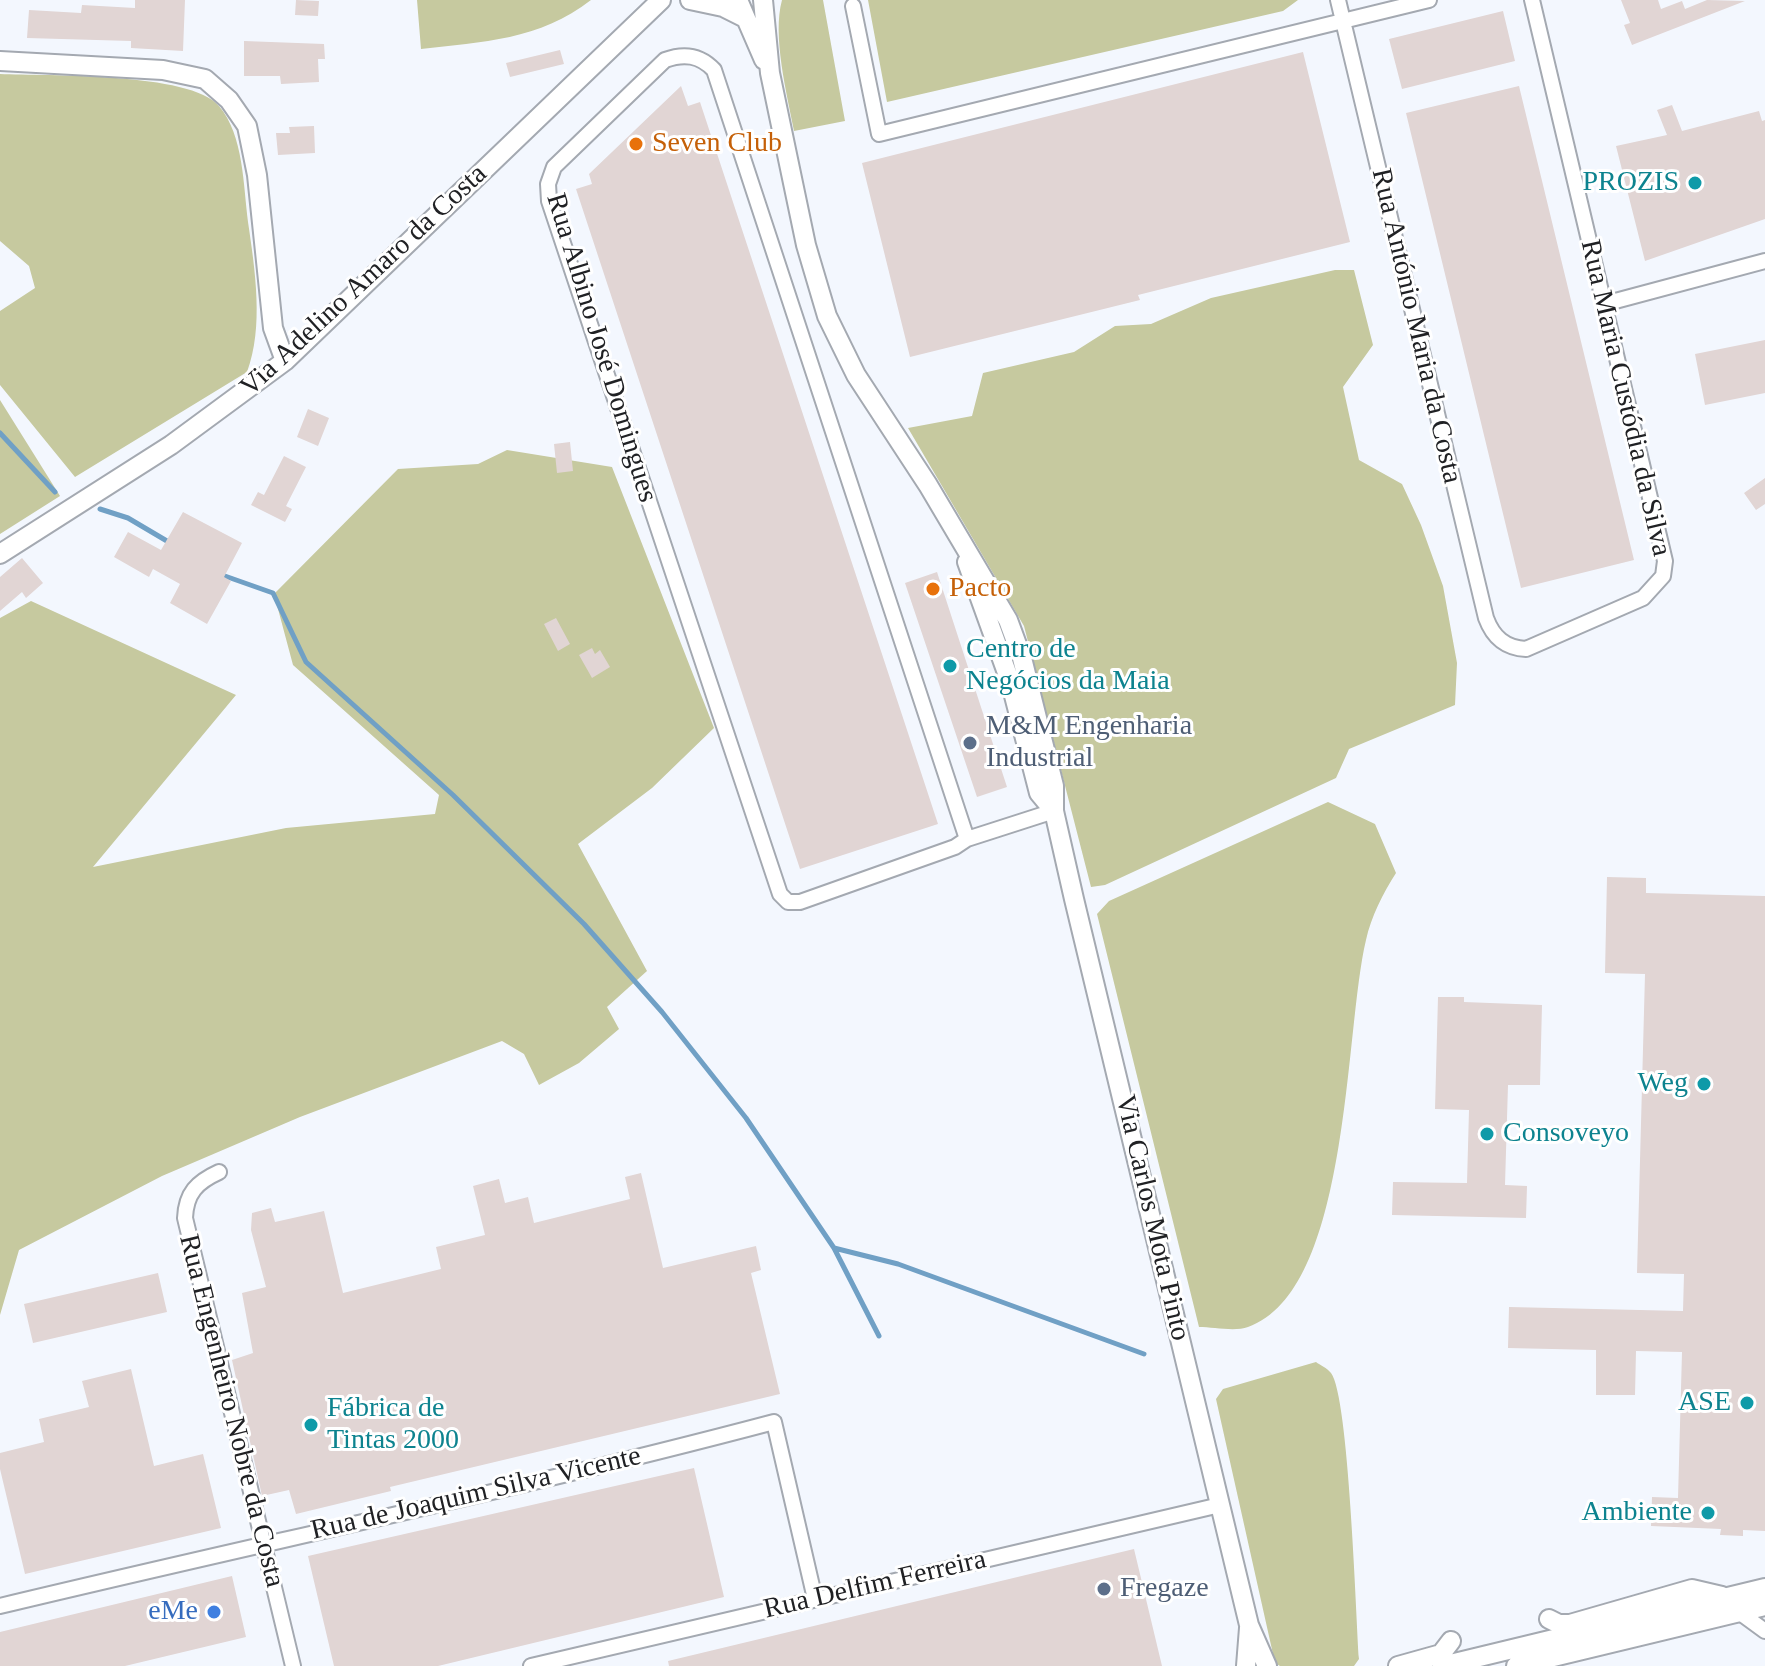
<!DOCTYPE html>
<meta charset="utf-8">
<style>
body{margin:0}
canvas{display:block;background:#f3f7fe}
</style>
<canvas width="1765" height="1666"></canvas>
<script>
const ctx = document.querySelector('canvas').getContext('2d');
ctx.lineJoin = 'round';
function paint(path, color) { ctx.fillStyle = color; ctx.fill(path, 'evenodd'); }
function strokePath(path, color, width, dash) { ctx.strokeStyle = color; ctx.lineWidth = width; ctx.lineCap = dash ? 'butt' : 'round'; ctx.setLineDash(dash || []); ctx.stroke(path); }
function write(font, color, halo, rows, align = 'center') {
  ctx.font = font + ' Georgia,serif'; ctx.lineWidth = 6; ctx.setLineDash([]); ctx.textBaseline = 'middle'; ctx.strokeStyle = halo; ctx.fillStyle = color; for (const [text, x, y, turn = 0] of rows) {
    ctx.save(); ctx.translate(x, y); ctx.rotate((+turn || 0) * Math.PI / 180); ctx.textAlign = isNaN(turn) ? turn : align; if (halo) ctx.strokeText(text, 0, 0); ctx.fillText(text, 0, 0); ctx.restore();
  }
}
const green = new Path2D(`
 M417,0H591C540,40 482,42 421,49Z
 M782,0H823L845,121L794,131C787,94 772,36 782,0Z
 M868,0H1298L1283,11L887,102Z
 M0,74C45,76 191,72 219,106C244,136 243,185 248,222C255,270 264,327 247,372L75,477L0,385V311L35,288L29,266L0,241Z
 M1335,270H1354L1373,345L1343,387L1359,460L1402,484L1421,525L1443,586L1457,663L1455,705L1349,749L1336,778L1105,885L1091,887L1024,626L908,428L972,416L983,373L1074,352L1115,326L1151,324L1211,298Z
 M0,400L60,496L0,534Z
 M507,450L612,467L714,728L652,788L578,844L647,971L607,1007L619,1029L579,1063L539,1085L524,1054L502,1041L300,1117L162,1176L19,1250L0,1315V618L31,601L236,695L93,867L286,828L435,814L439,795L293,665L274,594L398,469L478,464Z
 M1328,802L1375,824L1396,873C1383,893 1371,917 1366,940C1344,1032 1351,1291 1248,1327C1235,1332 1213,1327 1199,1327L1097,914L1109,901Z
 M1316,1362C1320,1365 1327,1368 1331,1373C1349,1396 1356,1616 1359,1659L1354,1666H1280L1275,1663L1216,1399L1223,1389Z`);
const stream = new Path2D(`
 M0,433L55,492
 M100,509L128,518L172,544
 M222,575L273,593L306,662L453,795L584,924L662,1012L746,1118L834,1248L898,1264L1144,1354
 M834,1248L879,1336`);
const building = new Path2D(`
 M135,0H185L183,51L131,48V41L27,38L29,10L81,13L82,5L135,8Z
 M296,0L319,1L318,16L295,15Z
 M1621,0H1658L1661,9L1682,1L1685,9L1707,0L1745,1L1632,45L1624,25L1630,23Z
 M1503,11L1515,61L1402,89L1389,39Z
 M244,41L324,44L325,59H318L319,82L281,84L280,76H244Z
 M560,50L564,64L510,77L506,63Z
 M1303,52L1350,242L1138,295L1140,300L910,357L862,163Z
 M681,86L688,106L700,102L938,824L800,869L576,189L592,184L589,174Z
 M1519,86L1634,560L1521,588L1406,113Z
 M1672,105L1682,131L1759,111L1762,121L1765,120V219L1645,261L1616,146L1667,135L1657,110Z
 M314,126L315,153L278,155L276,133H290L289,127Z
 M1765,340V393L1705,405L1695,354Z
 M308,409L329,418L318,446L297,437Z
 M570,442L573,471L557,473L554,444Z
 M284,456L306,467L286,506L292,509L285,522L251,505L258,492L264,495Z
 M1765,478V504L1756,510L1744,493Z
 M183,512L242,543L224,577L231,581L207,624L170,603L180,584L153,569L149,577L114,557L128,532L161,550Z
 M22,558L43,583L26,598L22,592L0,611V577Z
 M937,572L1007,787L977,797L905,583Z
 M556,618L570,644L558,651L544,624Z
 M592,648L595,654L600,650L610,667L592,678L579,655Z
 M1607,877L1646,878V893L1765,896V1531L1743,1530V1536L1720,1535L1721,1529L1651,1526L1652,1497L1678,1498L1682,1352L1636,1351L1635,1395H1596V1350L1508,1348L1509,1307L1683,1311L1684,1274L1637,1273L1645,974L1605,973Z
 M1438,997H1464V1002L1542,1005L1540,1085H1508L1505,1185L1527,1186L1526,1218L1392,1215L1393,1182L1467,1183L1469,1110L1435,1109Z
 M641,1173L663,1268L756,1246L761,1270L751,1273L780,1394L390,1487L391,1491L296,1514L289,1490L262,1496L232,1360L253,1353L242,1293L266,1287L251,1230L252,1213L271,1208L275,1222L324,1211L343,1293L441,1269L436,1247L485,1235L473,1186L499,1179L505,1203L528,1197L534,1223L630,1199L625,1177Z
 M158,1273L167,1312L33,1343L24,1304Z
 M131,1369L154,1466L203,1454L221,1528L25,1574L0,1469V1453L44,1442L39,1419L89,1407L82,1381Z
 M694,1468L724,1597L438,1666H334L308,1556Z
 M1134,1549L1162,1666H669L668,1661Z
 M232,1576L246,1637L125,1666H0V1632Z`);
const street = new Path2D(`
 M1338,0L1486,618C1493,637 1505,648 1526,649L1643,598L1663,576L1665,561L1532,0
 M853,6L879,134L1429,0
 M1604,304L1765,261
 M967,839L714,70C700,55 684,53 665,60L554,167L548,184L549,201L780,894L788,902H800L955,847L967,839L1054,811
 M219,1172C197,1182 186,1193 185,1218L293,1666
 M0,1606C258,1544 517,1490 774,1422L815,1599
 M1739,1612L1765,1631
 M531,1666L1220,1505`);
const secondary = new Path2D(`
 M690,0L723,7L745,18
 M738,0L764,60
 M763,0L770,73L806,245L827,316L856,375L928,485L1008,620L1022,658L1054,786V811L1074,899L1249,1625L1267,1666
 M0,61L163,70L205,79L229,100L247,126L257,175L273,328L285,361
 M0,554L171,445L285,361L661,0
 M967,562L1011,684L1039,793L1054,811
 M1549,1619L1559,1624H1570L1692,1589L1722,1596
 M1246,1666L1249,1628
 M1398,1666L1441,1654L1451,1641
 M1442,1666L1765,1588
 M1516,1666L1765,1606`);
const markers = [
 [636,144,8,"#e8710a"],
 [1695,183,8,"#0f9aa8"],
 [933,589,8,"#e8710a"],
 [950,666,8,"#0f9aa8"],
 [970,743,8,"#5c6f8a"],
 [1704,1084,8,"#0f9aa8"],
 [1487,1134,8,"#0f9aa8"],
 [1747,1403,8,"#0f9aa8"],
 [311,1425,8,"#0f9aa8"],
 [1708,1513,8,"#0f9aa8"],
 [1104,1589,8,"#5c6f8a"],
 [214,1612,8,"#3f7fe0"]
];
const foodNames = [
 ["Seven Club",652,144],
 ["Pacto",949,589]
];
const cultureNames = [
 ["PROZIS",1679,183],
 ["Centro de",966,650,"left"],
 ["Negócios da Maia",966,682,"left"],
 ["Weg",1688,1084],
 ["Consoveyo",1503,1134,"left"],
 ["ASE",1731,1403],
 ["Fábrica de",327,1409,"left"],
 ["Tintas 2000",327,1441,"left"],
 ["Ambiente",1692,1513]
];
const streetNames = [
 ["Via Adelino Amaro da Costa",364,281,-43],
 ["Rua António Maria da Costa",1416,326,77],
 ["Rua Albino José Domingues",601,348,73],
 ["Rua Maria Custódia da Silva",1625,398,77],
 ["Via Carlos Mota Pinto",1152,1218,77],
 ["Rua Engenheiro Nobre da Costa",231,1411,76],
 ["Rua de Joaquim Silva Vicente",476,1494,-13],
 ["Rua Delfim Ferreira",875,1585,-13]
];
const serviceNames = [
 ["M&M Engenharia",986,727],
 ["Industrial",986,759],
 ["Fregaze",1120,1589]
];
const shopNames = [
 ["eMe",198,1612]
];
paint(green, '#c6c99f');
strokePath(stream, '#70a0c5', 5);
paint(building, '#e1d5d4');
strokePath(street, '#a4a9b1', 18);
strokePath(secondary, '#a4a9b1', 22);
strokePath(street, '#fff', 14);
strokePath(secondary, '#fff', 18);
for (const [x, y, r, color] of markers) { const dot = new Path2D(); dot.arc(x, y, r, 0, 2 * Math.PI); ctx.fillStyle = color; ctx.fill(dot); strokePath(dot, '#fff', 3); }
write('28px', '#c56008', '#fff', foodNames, 'left');
write('28px', '#0d838f', '#fff', cultureNames, 'right');
write('28px', '#202124', '#fff', streetNames);
write('28px', '#4e5e75', '#fff', serviceNames, 'left');
write('28px', '#366cbe', '#fff', shopNames, 'right');
</script>
